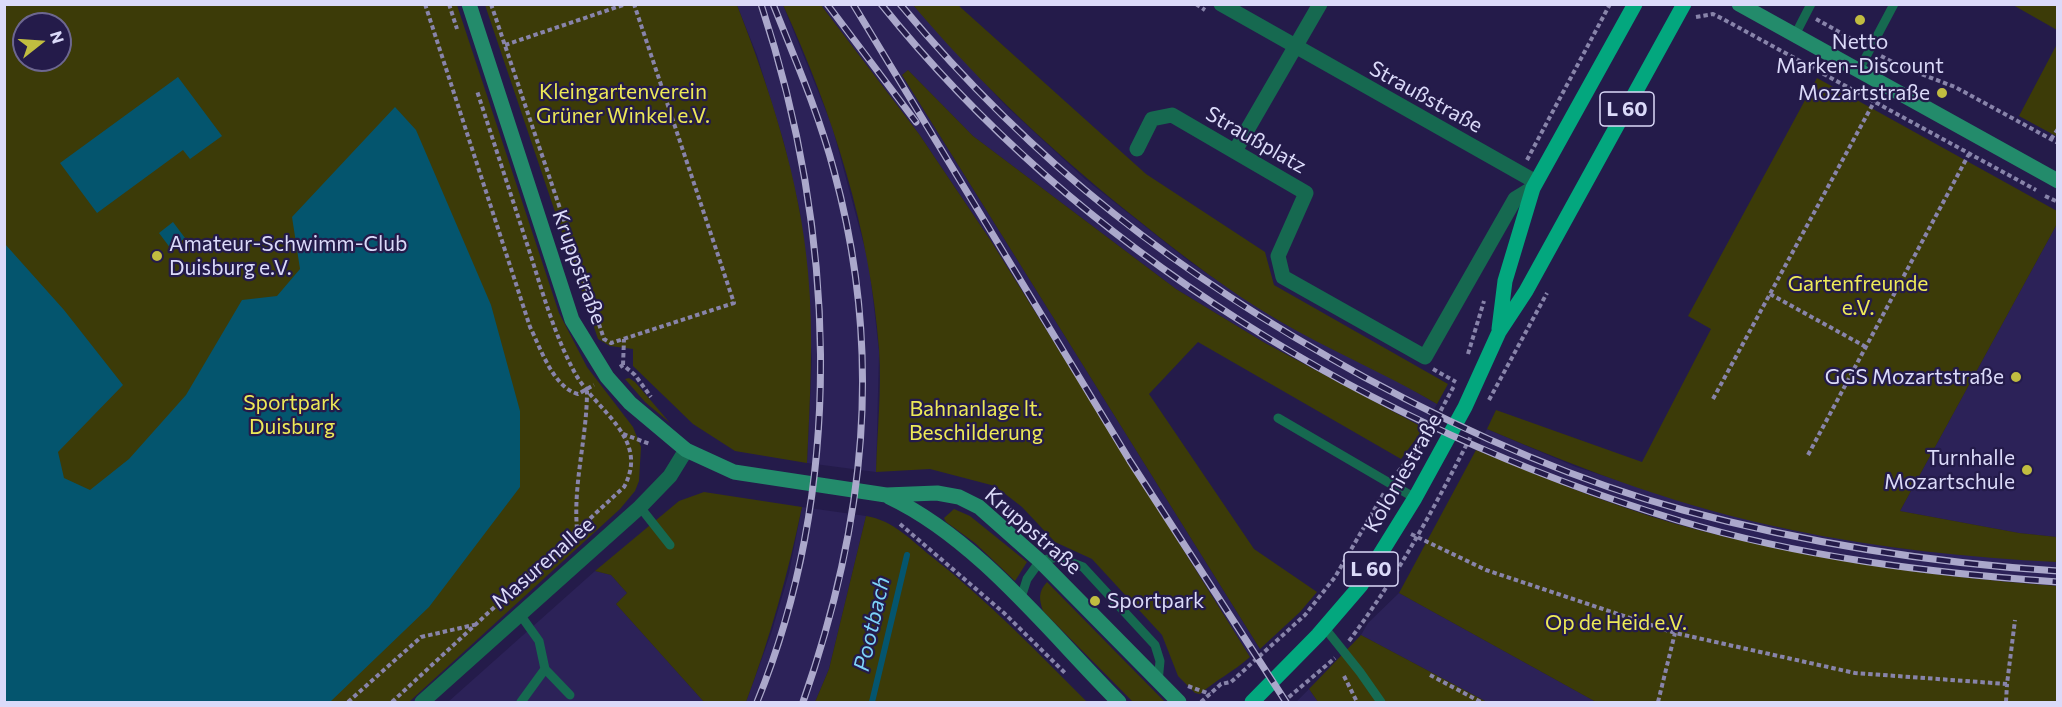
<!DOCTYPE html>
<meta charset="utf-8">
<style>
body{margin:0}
#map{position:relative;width:2062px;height:707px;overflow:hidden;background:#241b4a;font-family:Commissioner,sans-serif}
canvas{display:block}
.frame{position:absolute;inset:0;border:6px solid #dbdaf9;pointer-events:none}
.north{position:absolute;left:12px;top:12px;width:60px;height:60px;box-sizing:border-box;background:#241b4a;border:2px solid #6d6790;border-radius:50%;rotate:73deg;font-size:16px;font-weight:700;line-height:24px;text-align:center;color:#dbdaf9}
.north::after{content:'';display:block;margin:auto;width:21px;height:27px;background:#c1bd40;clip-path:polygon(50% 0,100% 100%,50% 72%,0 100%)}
</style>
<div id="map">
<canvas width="2062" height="707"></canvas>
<div class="frame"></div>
<div class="north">N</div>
</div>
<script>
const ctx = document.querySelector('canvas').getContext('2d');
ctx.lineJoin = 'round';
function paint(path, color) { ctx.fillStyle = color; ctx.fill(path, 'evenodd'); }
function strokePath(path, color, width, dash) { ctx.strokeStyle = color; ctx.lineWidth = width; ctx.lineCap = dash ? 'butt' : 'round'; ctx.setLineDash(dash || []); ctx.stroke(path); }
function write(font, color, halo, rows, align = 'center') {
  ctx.font = font + ' Commissioner,sans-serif'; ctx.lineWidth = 4.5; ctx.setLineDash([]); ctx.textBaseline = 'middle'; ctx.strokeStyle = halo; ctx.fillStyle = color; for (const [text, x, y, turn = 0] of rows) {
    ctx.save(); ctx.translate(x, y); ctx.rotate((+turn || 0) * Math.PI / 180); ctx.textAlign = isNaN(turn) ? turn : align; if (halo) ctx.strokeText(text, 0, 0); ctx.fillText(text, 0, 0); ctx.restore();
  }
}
const built = new Path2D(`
 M737,5H783L832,126L869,264L879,352L876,472L807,463L812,359L800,212L784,143L757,55Z
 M821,5H913L1005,105L1085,179L1190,262L1276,319L1396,380L1437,404L1424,428L1265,343L1176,289L973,136L908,70L902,75L1260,649L1250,657L991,241L919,134Z
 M2057,224V537L2019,533L1900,511Z
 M1487,429L1576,467L1686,502L1791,530L1900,548L2057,562V586L1890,569L1780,550L1676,524L1567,488L1476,450Z
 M802,507L866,516L829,669L815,702H746L771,634L789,573Z
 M595,571L611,575L627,593L616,604L704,702H448Z
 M1399,593L1596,702H1487L1361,635L1368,623Z
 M1309,689L1318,702H1296Z`);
const green = new Path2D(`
 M4,5H457L559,313L587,367L633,427L641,447L639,481L635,491L620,509L409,702H5ZM24,24H60V60H24Z
 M485,5H737C770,90 800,180 808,272C814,335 810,399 807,463L735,451L693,424L633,366V349L610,346L598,339Z
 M783,5H821L919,134L991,241L1250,657C1233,672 1216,680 1200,694L1195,693L1178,676L1162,635L1092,559L1055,542L1022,507L995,486L930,469L876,472C877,432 882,390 879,349C870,230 833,114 783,5Z
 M913,5H958L1146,174L1265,252L1274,285L1448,384L1437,404C1385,373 1328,350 1276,319C1229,291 1185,258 1143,224C1059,158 982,86 913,5Z
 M2013,5H2057V30Z
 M2057,44L2058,134L2056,136L2019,116Z
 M908,70L973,136L1176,289L1265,343L1424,428L1401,459L1198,342L1149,394L1254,549L1317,592L1300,612L1260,649L902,75Z
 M1817,78L2057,211V224L1900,511L2019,533L2057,537V562C1969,558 1879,548 1792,530C1687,509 1585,471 1487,429L1496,410L1642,462L1711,329L1688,316Z
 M629,378L635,382L670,423L645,402L625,379Z
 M1476,450C1542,477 1608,504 1676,524C1801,559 1929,576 2057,586V702H1596L1399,593Z
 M704,492L802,507C788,574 770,638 746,702H704L616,604L627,593L611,575L595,571L679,501Z
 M954,509L970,516L1027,562L1015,581L975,543L946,522L944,518Z
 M866,516C893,520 912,541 932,557C988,601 1037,652 1087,702H815L829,669Z
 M1047,582L1165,702H1133L1043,611C1039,599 1038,592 1047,582Z
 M1361,635L1487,702H1318L1309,689Z`);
const water = new Path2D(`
 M178,77L222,136L190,159L183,150L97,213L60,163Z
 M395,107L416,130L491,305L520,411V487L429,607L330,702H5V244L64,310L123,385L58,452L64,478L90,490L129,459L186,395L242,300L277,296L300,269L292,217Z
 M173,222L185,238L171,249L159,233Z`);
const stream = new Path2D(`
 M872,702L907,555`);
const path = new Path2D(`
 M425,4L530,327C541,349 553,387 578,394L594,385
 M449,4L457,29
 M491,4L604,339L611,343L734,303L634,4
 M1196,4L1205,10
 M1696,17L1713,14L1723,19L2036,190
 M1816,19L1859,43
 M505,45L626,4
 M1881,56L1900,66L1955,87L2058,143
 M2051,139L2058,129
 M1527,160L1610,4
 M2045,196L2058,202
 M1770,294L1866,347
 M1468,354L1484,301
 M623,365L624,339
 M620,367L623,365L635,375L651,397
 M1433,369L1456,382
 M1713,399L1874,102
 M1489,400L1547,293
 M623,434L650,444
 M1808,455L1969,154
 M1398,472L1427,436L1454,386
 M1003,503L1022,520
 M900,524L1004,613L1065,673
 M577,529C573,483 587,438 587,391
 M1411,534L1486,570L1675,633L1855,673L2007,684L2015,620
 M1349,641C1399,574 1433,510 1471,436
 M1430,675L1481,702
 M1344,676L1357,702
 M1188,686L1210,694
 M348,702L421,637L478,624
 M392,702L624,487C650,439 598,412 576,375C554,335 542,290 528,247C511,195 494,143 477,91
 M1201,702L1221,684L1231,682L1305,615L1335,577L1384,493
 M1283,702L1335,658
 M1658,702L1675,633
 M2006,702L2007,684`);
const lane = new Path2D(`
 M1795,35L1811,4
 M1859,70L1894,4
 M1278,418L1415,498
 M640,507L670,545
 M1020,601L1027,579L1040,561L1057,557L1083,567L1155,645L1160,661L1158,682
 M519,613L539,641L545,669L570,695
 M1324,627L1360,672L1381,702
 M521,702L545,669`);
const street = new Path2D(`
 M1221,4L1536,182
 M1137,149L1152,119L1172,115L1306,193L1278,256L1283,277L1425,357L1515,199L1533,188
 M1235,151L1320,4
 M422,702L640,507L670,476L686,450`);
const secondary = new Path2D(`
 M469,4L572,320L607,377L630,403L686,450L734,472L886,495L937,493L959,497L979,507L1040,561L1179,702
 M1739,4L2058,181
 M889,497C978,539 1050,633 1119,702`);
const primary = new Path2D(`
 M1499,329L1505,281L1533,188L1635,4
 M1252,702L1318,635L1361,585L1415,498L1465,407L1499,332L1526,291L1684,4`);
const rail = new Path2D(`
 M773,4C795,59 819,114 834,171C884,354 865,525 803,702
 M827,4L916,122
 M853,4L1130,461L1286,702
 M881,4C1080,252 1375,429 1677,520C1800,557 1930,573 2058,582
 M900,4C1035,166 1180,276 1364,377C1465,432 1573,480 1683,510C1806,543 1931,563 2058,571
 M757,702C847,481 835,229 761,4`);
const markers = [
 [1860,20,6,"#c1bd40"],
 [1942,93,6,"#c1bd40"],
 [157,256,6,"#c1bd40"],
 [2016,377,6,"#c1bd40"],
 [2027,470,6,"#c1bd40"],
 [1095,601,6,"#c1bd40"]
];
const shields = [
 [1627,109,54],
 [1371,569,54]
];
const shieldNames = [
 ["L 60",1627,109],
 ["L 60",1371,569]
];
const poiNames = [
 ["Netto",1860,42,"center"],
 ["Marken-Discount",1860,66,"center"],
 ["Mozartstraße",1930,93],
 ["Amateur-Schwimm-Club",169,244,"left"],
 ["Duisburg e.V.",169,268,"left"],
 ["GGS Mozartstraße",2004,377],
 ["Turnhalle",2015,458],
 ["Mozartschule",2015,482],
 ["Sportpark",1107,601,"left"]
];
const parkNames = [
 ["Kleingartenverein",623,92],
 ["Grüner Winkel e.V.",623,116],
 ["Gartenfreunde",1858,284],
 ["e.V.",1858,308],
 ["Sportpark",292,403],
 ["Duisburg",292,427],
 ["Bahnanlage lt.",976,409],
 ["Beschilderung",976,433],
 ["Op de Heid e.V.",1616,623]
];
const streetNames = [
 ["Straußstraße",1426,97,29],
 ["Straußplatz",1256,140,30],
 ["Kruppstraße",579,267,70],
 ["Koloniestraße",1403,473,-60],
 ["Kruppstraße",1033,531,41],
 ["Masurenallee",543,563,-41]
];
const waterNames = [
 ["Pootbach",872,624,-77]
];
paint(built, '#2c2258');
paint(green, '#3c3b08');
paint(water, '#04556e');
strokePath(stream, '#04556e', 6);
strokePath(path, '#8884aa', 4, [4.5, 3]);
strokePath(lane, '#166950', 9);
strokePath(street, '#166950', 15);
strokePath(secondary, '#238b6b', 15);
strokePath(primary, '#03a77e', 15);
strokePath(rail, '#aba8cb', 7);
strokePath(rail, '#241b4a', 4.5, [14]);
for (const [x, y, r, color] of markers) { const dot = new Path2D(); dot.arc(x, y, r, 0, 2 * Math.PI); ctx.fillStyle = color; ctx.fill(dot); strokePath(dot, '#241b4a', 2); }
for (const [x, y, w] of shields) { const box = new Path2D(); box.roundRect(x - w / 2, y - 17, w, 34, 4.5); ctx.fillStyle = '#241b4a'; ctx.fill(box); strokePath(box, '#dbdaf9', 1.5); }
write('bold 20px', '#dbdaf9', null, shieldNames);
write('21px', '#dbdaf9', '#241b4a', poiNames, 'right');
write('21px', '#ede957', '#241b4a', parkNames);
write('21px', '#dbdaf9', '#241b4a', streetNames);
write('italic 22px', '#7dd3f8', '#241b4a', waterNames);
</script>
